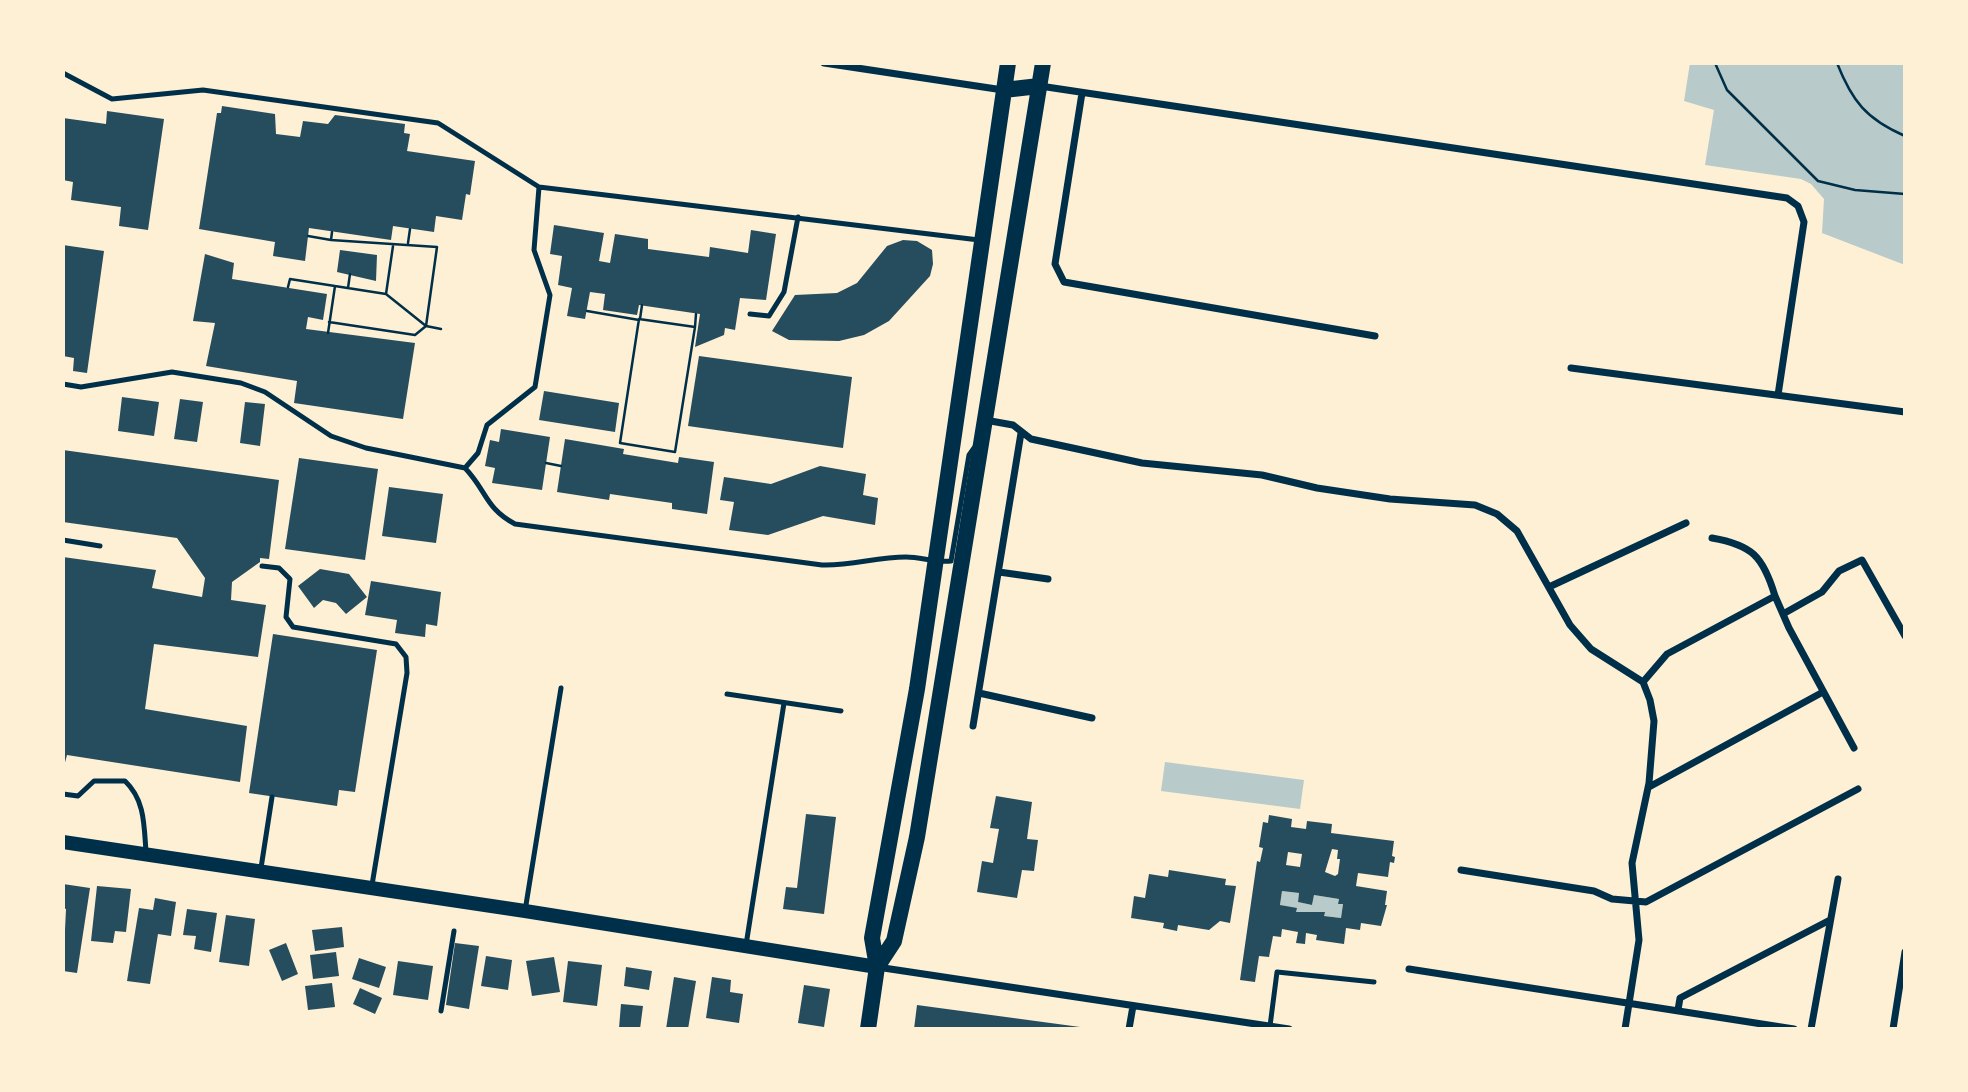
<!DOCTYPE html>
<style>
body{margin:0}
#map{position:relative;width:1968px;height:1092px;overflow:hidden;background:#fdf0d5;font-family:"Source Serif 4",serif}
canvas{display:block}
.frame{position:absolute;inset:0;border:65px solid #fdf0d5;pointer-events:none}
</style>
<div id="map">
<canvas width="1968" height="1092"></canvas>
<div class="frame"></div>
</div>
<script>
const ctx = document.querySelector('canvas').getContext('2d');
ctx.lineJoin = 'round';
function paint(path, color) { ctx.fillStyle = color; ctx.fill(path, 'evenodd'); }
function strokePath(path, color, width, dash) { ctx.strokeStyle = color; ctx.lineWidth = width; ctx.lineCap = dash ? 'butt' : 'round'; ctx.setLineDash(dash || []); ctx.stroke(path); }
const green = new Path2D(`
 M1690,63H1905V265L1822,233L1824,199L1811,184L1801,179L1705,165L1714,110L1684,101Z
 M1165,762L1304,780L1300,809L1161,791Z
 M1282,891L1299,893L1298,902L1312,905L1314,895L1339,899L1338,904H1343L1341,918L1324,916V912H1296L1280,905Z`);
const building = new Path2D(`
 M222,106L275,114L276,134L300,137L303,121L328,124L335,115L405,124L404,133L410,134L407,151L475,161L470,195L466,194L462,220L436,216L434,232L393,226L391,240L309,228L305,261L273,256L275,242L199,229L217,113H221Z
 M107,111L164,119L148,230L119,226L121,207L71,200L73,182L63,180V118L106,124Z
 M554,225L604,233L599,261L610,263L615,234L648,239V249L709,257L710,247L748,253L751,230L776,234L766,300L740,298L735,330L725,328L724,335L695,347L700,314L639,305L637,315L603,310L605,294L590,292L585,319L567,316L572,288L558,285L562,256L550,254Z
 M903,240L917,241L932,250L933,264L930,276L889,321L864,335L839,341L789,340L772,331L795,295L837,293L857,283L887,246Z
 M63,245L104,251L87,373L73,371L74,358L63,356Z
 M340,250L377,255L376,281L337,272Z
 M205,254L234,263L232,279L327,294L323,320L308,317L306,329L415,343L403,419L294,403L297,381L206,366L215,323L193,321Z
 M699,356L852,377L843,448L688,426Z
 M544,391L619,403L615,432L539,420Z
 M122,397L159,402L154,436L118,431Z
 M180,399L203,402L197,442L174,439Z
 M245,402L265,404L260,446L240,443Z
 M501,429L550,437L542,490L492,483L495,468L485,466L490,440L499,442Z
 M565,439L624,449L623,454L678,463L679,457L714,462L707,514L672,509V503L610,494L609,500L557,492Z
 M63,450L279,480L269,559L260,558V562L232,582L231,600L266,605L258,657L154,644L145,709L247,726L240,782L67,755L63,770V557L156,570L152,588L202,597L205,578L177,538L63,522Z
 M299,458L378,469L365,560L285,549Z
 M820,466L866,474L863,495L878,498L875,525L823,516L768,535L729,530L734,502L720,500L724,477L771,484Z
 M389,487L443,494L436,543L382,536Z
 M320,569L349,574L367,597L346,614L336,603L323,600L314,608L298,586Z
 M371,581L441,592L437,626L426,624L425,637L395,633L397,620L365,615Z
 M273,634L377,650L355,792L339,790L337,806L249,793Z
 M996,796L1032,802L1027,839L1038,840L1034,871L1022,870L1017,898L977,892L982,861L993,863L999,829L990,828Z
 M806,814L836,817L824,914L783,909L786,887L797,888Z
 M1269,815L1292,819L1291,827L1306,829L1307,821L1332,824L1331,833L1394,841L1392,856L1395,857L1394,863L1390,862L1388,877L1358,873L1356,886L1387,891L1385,905H1387L1381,926L1361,923L1360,930L1346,928L1344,944L1316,940L1317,935L1306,933L1305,944L1296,943L1298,932L1282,929L1281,937L1273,936L1269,957L1259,956L1255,982L1240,980L1257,861L1260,862L1263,848L1259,847L1263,822L1268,823ZM1332,849L1338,850L1337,859H1340L1338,874L1335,876L1325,872ZM1288,852L1302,854L1300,867L1286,865ZM1282,891L1299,893L1298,902L1312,905L1314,895L1339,899L1338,904H1343L1341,918L1324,916L1325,912H1296L1297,908L1280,905Z
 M1169,870L1226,879L1225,885L1236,886L1230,923L1220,921L1209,930L1178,925L1177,931L1163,928L1164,923L1131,918L1134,896L1145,898L1149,874L1168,877Z
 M63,884L90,888L77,973L63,971L66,909L63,908Z
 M97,886L131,889L126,932L115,931L113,943L91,941Z
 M155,898L176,902L171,936L158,934L150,984L127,981L139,908L153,910Z
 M187,909L217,913L211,952L194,949L196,936L183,935Z
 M226,915L255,919L249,966L219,962Z
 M342,927L344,947L315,951L312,930Z
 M286,943L298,974L282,981L269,950Z
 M455,943L479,946L469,1009L446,1005Z
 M336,952L339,976L313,979L310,955Z
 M486,956L512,960L508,990L481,986Z
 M554,957L560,992L532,996L526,961Z
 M359,958L386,967L379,988L352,979Z
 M398,961L433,966L428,1000L393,995Z
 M568,961L602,965L597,1006L563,1002Z
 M626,967L652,971L649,990L624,986Z
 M674,977L696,981L688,1029H666Z
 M712,977L731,980L730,992L743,994L739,1023L706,1018Z
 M332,983L335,1007L308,1010L305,986Z
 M804,985L830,989L824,1027L798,1023Z
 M360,988L382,998L375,1014L353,1004Z
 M621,1004L643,1006L640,1029L619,1028Z
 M917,1005L1080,1027V1029H914Z`);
const path = new Path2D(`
 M1715,63L1727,90L1818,181L1855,190L1905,194
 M1837,63C1852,101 1866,119 1905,136
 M308,236L331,240
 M408,243L410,229
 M288,287L290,279L386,294L426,326L441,329
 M348,288L350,274
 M386,294L393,246
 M587,311L639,320
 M639,319L695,327L675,452L620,443Z
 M640,319L642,305
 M329,322L415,335L426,326L437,247L331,240L332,232
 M695,327L696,314
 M328,333L335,286
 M546,463L561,466`);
const service = new Path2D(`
 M63,73L112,99L203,90L438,123L539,187L979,240
 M750,314L769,316L784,292L798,217
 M63,384L81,387L172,372L241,383L265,392L331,436L366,448L465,468C487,491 485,508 515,524L822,565C852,566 876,557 906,557C921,557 937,563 951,561L969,455L974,448
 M465,468L478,453L487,425L535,387L550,295L534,250L539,187
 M63,540L100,546
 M262,566L279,568L290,579L286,617L293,627L396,644L406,657L407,673L372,885
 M727,694L841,711
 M63,794L78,796L94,781H125C145,800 144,825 146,852
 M261,868L272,797
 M525,911L561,688
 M746,945L784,703
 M441,1011L454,931
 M1270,1026L1277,972L1374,982`);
const minor = new Path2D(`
 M824,63L1003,90
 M1040,86L1787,198L1798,206L1804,222L1778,395
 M1082,93L1055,264L1064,282L1375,336
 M1571,368L1905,412
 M985,420L1013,425L1031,439L1142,463L1262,475L1317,488L1390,499L1475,505L1497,514L1517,531L1570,625L1591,649L1643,682L1650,700L1654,721L1649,783L1632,863L1639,940L1625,1029
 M1712,538C1752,545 1763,556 1775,596
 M999,572L1048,579
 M1549,587L1686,523
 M1783,614L1822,592L1839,571L1862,560L1905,636
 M1643,682L1667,654L1775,596L1789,628L1854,748
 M979,693L1092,718
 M973,726L1021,433
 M1649,787L1823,692
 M1461,870L1594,891L1612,899L1646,902L1858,789
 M877,967L1289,1029
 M1409,969L1794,1029
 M1678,1010L1680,998L1830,920
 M1129,1029L1133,1006
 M1811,1029L1838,879
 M1893,1029L1905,952`);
const secondary = new Path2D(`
 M63,842L525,911L877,967`);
const trunk = new Path2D(`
 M1004,90L1039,86
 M877,967L894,941L917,837L1043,63
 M868,1029L877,967L872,938L917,689L1008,63`);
paint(green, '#b9caca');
paint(building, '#264d5e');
strokePath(path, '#003049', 2.5);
strokePath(service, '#003049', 5);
strokePath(minor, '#003049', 7);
strokePath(secondary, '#003049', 14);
strokePath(trunk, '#003049', 16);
</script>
